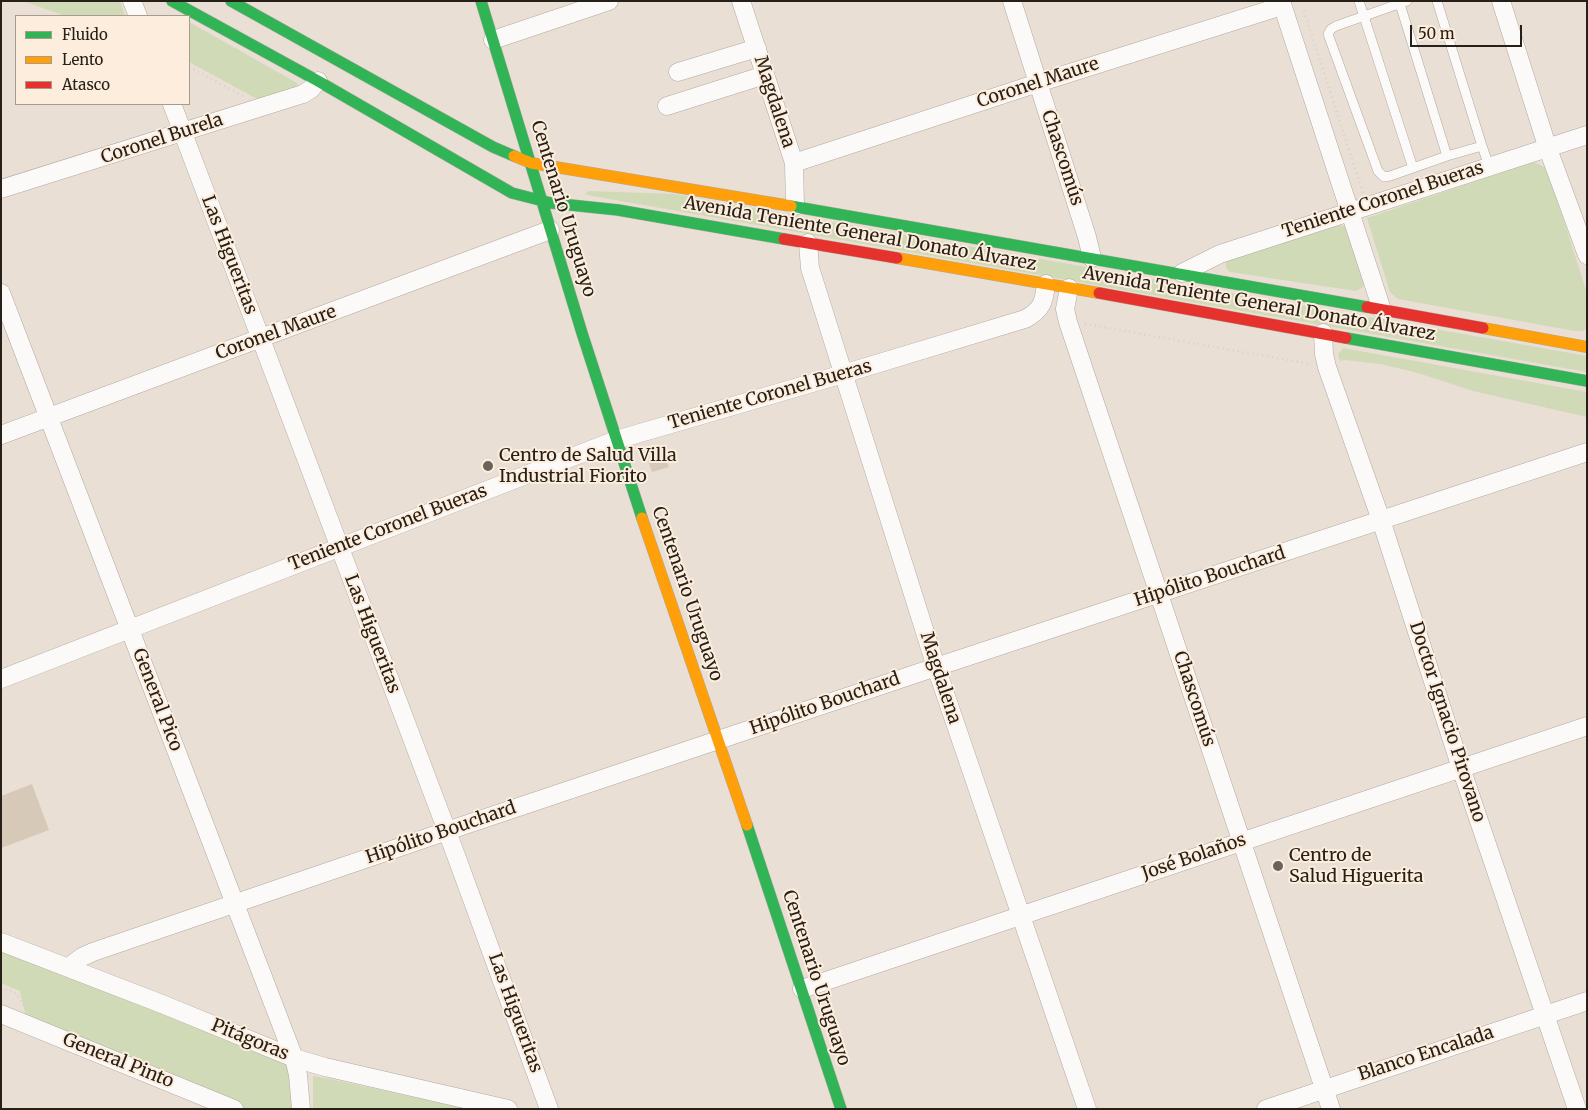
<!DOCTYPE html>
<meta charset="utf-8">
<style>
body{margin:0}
#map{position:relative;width:1588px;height:1110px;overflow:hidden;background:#e9dfd4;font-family:Merriweather,serif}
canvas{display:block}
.frame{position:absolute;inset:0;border:2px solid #272018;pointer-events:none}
.legend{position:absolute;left:15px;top:15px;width:175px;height:90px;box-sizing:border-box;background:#fdeddd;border:1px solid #a79b8e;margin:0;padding:6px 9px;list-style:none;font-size:15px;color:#272018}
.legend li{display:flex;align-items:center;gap:10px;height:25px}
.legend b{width:25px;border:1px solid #a79b8e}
.scale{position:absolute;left:1410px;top:25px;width:112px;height:22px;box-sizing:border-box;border:2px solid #272018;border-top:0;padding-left:6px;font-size:15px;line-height:18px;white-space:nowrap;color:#272018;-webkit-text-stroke:4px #fdeddd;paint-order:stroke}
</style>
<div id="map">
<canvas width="1588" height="1110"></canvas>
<div class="frame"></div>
<ul class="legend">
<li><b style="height:6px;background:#30b455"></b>Fluido</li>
<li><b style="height:6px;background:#ff9f0a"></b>Lento</li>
<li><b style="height:6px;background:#e5322d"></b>Atasco</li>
</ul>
<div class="scale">50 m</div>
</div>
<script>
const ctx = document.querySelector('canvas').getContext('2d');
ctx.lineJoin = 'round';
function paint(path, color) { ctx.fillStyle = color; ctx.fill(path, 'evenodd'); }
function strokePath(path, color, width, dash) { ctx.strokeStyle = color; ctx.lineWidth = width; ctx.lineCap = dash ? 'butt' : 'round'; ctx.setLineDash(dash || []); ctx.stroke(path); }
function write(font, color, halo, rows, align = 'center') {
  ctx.font = font + ' Merriweather,serif'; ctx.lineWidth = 4; ctx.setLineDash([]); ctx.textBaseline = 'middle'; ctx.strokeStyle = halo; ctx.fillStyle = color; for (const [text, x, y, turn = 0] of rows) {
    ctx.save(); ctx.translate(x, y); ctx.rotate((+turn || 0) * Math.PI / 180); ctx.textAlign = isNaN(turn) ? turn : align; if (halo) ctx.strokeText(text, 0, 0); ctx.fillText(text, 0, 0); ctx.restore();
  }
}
const green = new Path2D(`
 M23,1H120L125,16H65Z
 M189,22L297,83L298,87L259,100L189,62Z
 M1533,162L1547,168L1587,293V328L1583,331H1575L1398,299L1390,292L1367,218Z
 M588,191L675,194L1587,356V372L587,195L585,194Z
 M1335,224L1344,226L1351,231L1364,284L1362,288L1356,291L1230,272L1226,268V260Z
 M1343,348L1587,392V417L1473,391L1418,373L1381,364L1344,360L1340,361L1338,354Z
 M1,949L285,1060L291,1066L293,1109H246L26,1017L20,991L1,983Z
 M313,1076L330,1079L468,1109H313Z`);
const building = new Path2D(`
 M663,450L669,467L652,472L648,461L652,453Z
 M32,784L49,830L1,848V796Z`);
const path = new Path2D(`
 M1304,11L1363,193
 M189,67L243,96
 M1373,222L1391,277
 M1560,233L1587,310
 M1389,277L1587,313
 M1085,324L1311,364
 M1492,385L1530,402L1587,414
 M1,987L16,993L24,1006
 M109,1039L220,1079L286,1108`);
const lane = new Path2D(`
 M1359,1L1413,168
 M1407,1L1336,26L1331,29L1328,34L1378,171L1384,177L1390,176L1447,156L1482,146
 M1437,1L1482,146L1489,166
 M1400,4L1447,156`);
const street = new Path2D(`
 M132,1L138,16
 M741,1L794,163L795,206
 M1012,1L1087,237L1092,258
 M1281,1L1382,310
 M1501,1L1548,149L1587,255
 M493,40L609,1
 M678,72L757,48
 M172,104L447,831L549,1109
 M667,106L765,75
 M794,163L1038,83L1282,6
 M1,189L303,94L311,89L318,81
 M808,243L810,268L936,667L1087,1109
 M1182,273L1220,254L1587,135
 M1069,288L1065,309L1068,322L1331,1109
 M1,293L294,1058L298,1075L301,1109
 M1323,333L1324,354L1327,367L1381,520L1461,768L1577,1109
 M1,435L550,230
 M1,679L616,440L843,374L1025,319C1042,310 1044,302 1046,284
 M1,942L162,1004L294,1058L325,1067L508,1109
 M69,967L82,957L93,952L447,831L936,667L1587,452
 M802,989L1587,726
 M1,1014L234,1109
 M1266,1109L1587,1001`);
const fast = new Path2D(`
 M172,1L318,81L512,193L551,203L618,210L784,239
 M231,1L493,147L514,156
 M481,1L582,333L642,518
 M791,206L1367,307
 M1346,338L1587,381
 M747,825L841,1109`);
const slow = new Path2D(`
 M514,156L531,163L791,206
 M897,258L1099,293
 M1483,328L1587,347
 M642,518L747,825`);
const jam = new Path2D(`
 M784,239L897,258
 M1099,293L1346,338
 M1367,307L1483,328`);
const markers = [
 [488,466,6,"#6b635a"],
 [1278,866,6,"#6b635a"]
];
const streetNames = [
 ["Coronel Maure",1038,83,-18],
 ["Magdalena",774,102,72],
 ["Coronel Burela",162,139,-18],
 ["Chascomús",1062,158,72],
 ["Teniente Coronel Bueras",1383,200,-18],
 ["Centenario Uruguayo",563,209,73],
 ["Avenida Teniente General Donato Álvarez",860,234,10],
 ["Las Higueritas",229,255,69],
 ["Avenida Teniente General Donato Álvarez",1259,304,10],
 ["Coronel Maure",276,333,-20],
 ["Teniente Coronel Bueras",770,395,-16],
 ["Teniente Coronel Bueras",388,528,-21],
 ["Hipólito Bouchard",1210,577,-18],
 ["Centenario Uruguayo",687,594,71],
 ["Las Higueritas",372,634,69],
 ["Magdalena",940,678,72],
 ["Chascomús",1194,699,72],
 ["General Pico",157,700,69],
 ["Hipólito Bouchard",825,704,-19],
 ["Doctor Ignacio Pirovano",1447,722,72],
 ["Hipólito Bouchard",441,833,-19],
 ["José Bolaños",1194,857,-19],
 ["Centenario Uruguayo",816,978,72],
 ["Las Higueritas",515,1013,70],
 ["Pitágoras",250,1040,22],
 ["Blanco Encalada",1426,1054,-18],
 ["General Pinto",118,1061,22]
];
const poiNames = [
 ["Centro de Salud Villa",499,456],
 ["Industrial Fiorito",499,477],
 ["Centro de",1289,856],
 ["Salud Higuerita",1289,877]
];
paint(green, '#d0dab7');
paint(building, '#d7c9b7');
strokePath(lane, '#b1a9a1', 10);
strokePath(street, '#b1a9a1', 19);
strokePath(fast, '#b1a9a1', 12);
strokePath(slow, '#b1a9a1', 12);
strokePath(jam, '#b1a9a1', 12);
strokePath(path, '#d5d1ce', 2.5, [1, 4]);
strokePath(lane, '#fcfaf9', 9);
strokePath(street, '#fcfaf9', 18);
strokePath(fast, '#30b455', 11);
strokePath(slow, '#ff9f0a', 11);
strokePath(jam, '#e5322d', 11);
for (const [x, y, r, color] of markers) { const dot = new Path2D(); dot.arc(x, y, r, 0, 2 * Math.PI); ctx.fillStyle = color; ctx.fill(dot); strokePath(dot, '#fdeddd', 2); }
write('18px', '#272018', '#fdeddd', streetNames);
write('18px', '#272018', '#fdeddd', poiNames, 'left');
</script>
